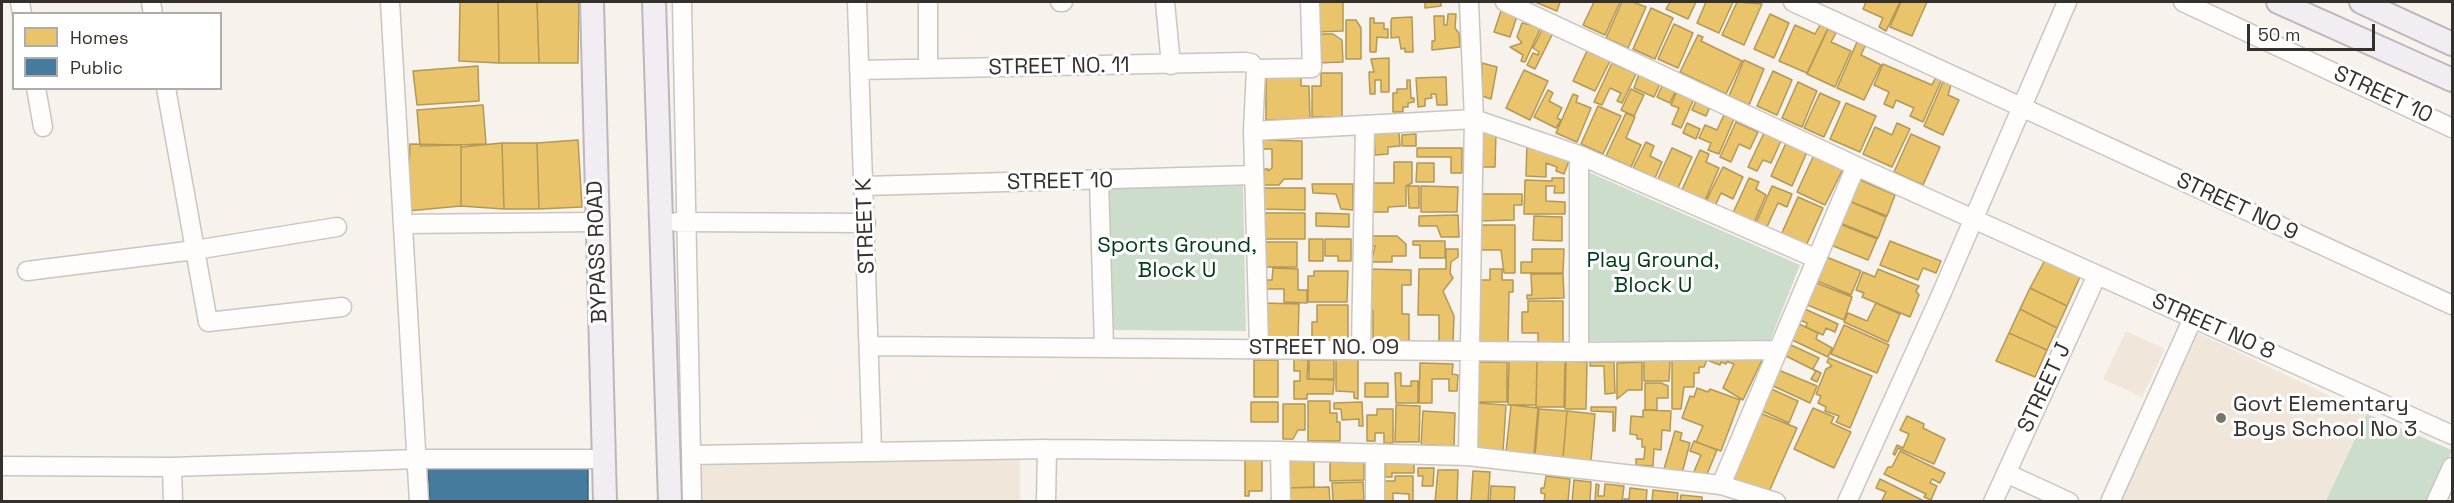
<!DOCTYPE html>
<style>
body{margin:0}
#map{position:relative;width:2454px;height:503px;overflow:hidden;background:#f7f2eb;font-family:"Space Grotesk",sans-serif}
canvas{display:block}
.frame{position:absolute;inset:0;border:3px solid #34312c;pointer-events:none}
.legend{position:absolute;left:12px;top:12px;width:210px;height:78px;box-sizing:border-box;background:#fff;border:2px solid #aeadab;margin:0;padding:8px 10px;list-style:none;font-size:18px;color:#34312c}
.legend li{display:flex;align-items:center;gap:12px;height:30px}
.legend b{width:30px;border:2px solid #aeadab}
.scale{position:absolute;left:2247px;top:24px;width:128px;height:27px;box-sizing:border-box;border:3px solid #34312c;border-top:0;padding-left:8px;font-size:18px;line-height:21px;white-space:nowrap;color:#34312c;-webkit-text-stroke:4px #fff;paint-order:stroke}
</style>
<div id="map">
<canvas width="2454" height="503"></canvas>
<div class="frame"></div>
<ul class="legend">
<li><b style="height:16px;background:#e9c46a"></b>Homes</li>
<li><b style="height:16px;background:#457b9d"></b>Public</li>
</ul>
<div class="scale">50 m</div>
</div>
<script>
const ctx = document.querySelector('canvas').getContext('2d');
ctx.lineJoin = 'round';
function paint(path, color) { ctx.fillStyle = color; ctx.fill(path, 'evenodd'); }
function strokePath(path, color, width, dash) { ctx.strokeStyle = color; ctx.lineWidth = width; ctx.lineCap = dash ? 'butt' : 'round'; ctx.setLineDash(dash || []); ctx.stroke(path); }
function write(font, color, halo, rows, align = 'center') {
  ctx.font = font + ' "Space Grotesk",sans-serif'; ctx.lineWidth = 6; ctx.setLineDash([]); ctx.textBaseline = 'middle'; ctx.strokeStyle = halo; ctx.fillStyle = color; for (const [text, x, y, turn = 0] of rows) {
    ctx.save(); ctx.translate(x, y); ctx.rotate((+turn || 0) * Math.PI / 180); ctx.textAlign = isNaN(turn) ? turn : align; if (halo) ctx.strokeText(text, 0, 0); ctx.fillText(text, 0, 0); ctx.restore();
  }
}
const built = new Path2D(`
 M2126,331L2165,349L2142,397L2103,379Z
 M2194,331L2367,414L2325,501L2118,502Z
 M1020,457V501H692L691,465Z`);
const green = new Path2D(`
 M1586,171L1800,265L1770,341H1585Z
 M1243,186L1246,331L1113,330L1108,188Z
 M2367,414L2452,450L2429,501L2325,502Z`);
const homes = new Path2D(`
 M460,2H498L499,63L459,61Z
 M498,2H537L539,63H499Z
 M537,2H579L578,63H539Z
 M1316,2H1343V31L1316,32Z
 M1425,2H1441V6L1425,8Z
 M1535,2H1560L1557,11Z
 M1594,2H1620L1605,35L1583,25Z
 M1622,2H1633L1646,7L1628,48L1606,38Z
 M1670,2H1696L1688,19L1666,9Z
 M1706,2H1733L1719,33L1697,23Z
 M1737,2L1762,4L1744,45L1722,35Z
 M1866,2H1900L1886,31L1879,27L1883,18L1863,9Z
 M1901,2H1927L1912,36L1890,27Z
 M1651,8L1673,18L1655,59L1633,49Z
 M1501,11L1517,16L1510,37L1494,32Z
 M1448,14H1456L1455,28L1459,33L1460,47L1432,50V41H1435L1434,16H1444V25H1447Z
 M1770,14L1789,23L1774,58L1754,49Z
 M1412,17L1413,52H1405V48L1401,49L1399,37L1391,38V21L1392,18Z
 M1370,18H1374V23H1384V29H1388V38L1377,37L1376,52H1370Z
 M1346,20H1356L1361,28V59H1346Z
 M1522,23L1541,27L1525,62L1521,61L1523,55L1510,47L1522,43L1517,37Z
 M1674,24L1693,33L1678,68L1658,59Z
 M1795,25L1815,34L1820,25L1828,28L1807,73L1779,61Z
 M1544,26L1554,31L1535,69L1527,65L1533,53L1538,55L1539,52L1533,48Z
 M1828,29L1836,33L1831,42L1851,51L1835,87L1807,74Z
 M1316,34H1333L1342,40L1343,62L1316,63Z
 M1698,35L1703,37L1701,41L1742,61L1726,94L1680,72Z
 M1857,42L1865,46L1861,55L1881,65L1864,100L1837,88Z
 M1587,51L1610,61L1595,91L1573,81Z
 M1389,58V92H1381V80H1375V94H1370L1369,72H1374L1371,59Z
 M1744,60L1764,69L1749,105L1729,96Z
 M1482,63L1497,67L1491,99L1482,96Z
 M1612,63L1636,74L1622,103L1617,101L1621,93L1610,88L1602,105L1594,102Z
 M1883,64L1932,85L1936,77L1942,79L1923,122L1910,116L1914,108L1896,100L1893,108L1884,104L1889,92L1874,85Z
 M478,66L479,101L417,105L413,71Z
 M1524,70L1548,81L1530,120L1506,108Z
 M1773,71L1792,80L1777,115L1757,106Z
 M1266,73H1301V86H1309L1310,119L1266,120Z
 M1321,73H1342V117H1312V86H1321Z
 M1639,74L1660,84L1654,97L1634,88Z
 M1446,77L1447,105H1437L1436,94H1431L1432,98L1425,99V106L1418,107L1416,78Z
 M1407,80H1410L1411,98H1414V102L1408,103V107H1403V112H1393V93H1397V89H1407Z
 M1798,82L1817,91L1802,127L1782,118Z
 M1943,82L1951,85L1948,95L1959,100L1943,135L1924,126Z
 M1663,84L1676,90L1670,103L1657,97Z
 M1631,89L1644,95L1634,116L1621,110Z
 M1548,90L1553,93L1549,101L1562,108L1557,118L1561,120L1556,128L1534,117Z
 M1677,91L1694,99L1681,128L1672,124L1679,108L1671,105Z
 M1820,93L1840,102L1824,137L1804,128Z
 M1573,94L1578,96L1576,102L1591,108L1577,142L1556,133Z
 M1696,101L1710,107L1706,116L1692,110Z
 M1846,103L1876,116L1860,152L1830,139Z
 M483,105L486,144L420,146L417,110Z
 M1598,106L1621,116L1603,154L1581,144Z
 M1626,113L1635,117L1626,138L1641,145L1631,167L1606,156Z
 M1724,115L1734,119L1719,154L1708,150L1711,143L1699,138L1705,125L1717,130Z
 M1736,122L1758,132L1750,149L1739,144L1731,162L1720,157Z
 M1687,123L1700,129L1696,139L1683,133Z
 M1897,123L1910,129L1892,167L1863,154L1875,127L1892,135Z
 M1399,132L1400,146L1388,147V154L1375,155L1374,133Z
 M1477,133H1496L1495,167H1478Z
 M1764,133L1781,141L1771,163L1763,160L1757,171L1748,167Z
 M1416,134V146H1402V135Z
 M1911,134L1940,147L1923,185L1894,172Z
 M578,140L582,207L539,209L537,143Z
 M1263,140L1302,141V179H1284L1279,185H1264V169H1268V171L1272,168V149H1263Z
 M1527,142L1570,158L1564,174L1556,171L1557,167L1546,163V177L1526,176Z
 M1646,142L1654,146L1650,156L1662,162L1655,178L1633,168Z
 M502,143L504,209L461,206V147Z
 M502,143H537L539,209H504Z
 M1786,143L1807,152L1792,186L1771,176Z
 M410,144L461,145V206L407,211Z
 M1417,148H1462V173H1451V157H1417Z
 M1672,148L1692,157L1677,190L1657,181Z
 M1700,150L1709,154L1706,162L1719,168L1703,205L1680,194Z
 M1814,155L1843,169L1825,205L1797,192Z
 M1394,162H1412V183L1406,186V206L1388,207V212H1368V183H1394Z
 M1417,163H1434V182H1416Z
 M1723,167L1743,177L1733,199L1721,193L1714,208L1705,203Z
 M1552,178H1564V193H1554L1555,186H1546V201L1565,202V214H1524L1525,180L1552,181Z
 M1749,178L1759,182L1756,189L1766,195L1753,225L1732,215Z
 M1858,179L1895,195L1887,216L1849,201Z
 M1312,184H1353V210L1341,209L1336,194L1313,193Z
 M1408,186H1419V208H1409Z
 M1421,186L1458,187L1457,212H1421Z
 M1772,186L1792,194L1787,207L1778,203L1766,229L1755,225Z
 M1264,188H1305V210L1264,209Z
 M1478,194H1522V205H1514V220L1478,221Z
 M1798,197L1823,208L1805,248L1780,237Z
 M1849,201L1886,217L1878,238L1840,223Z
 M1263,213H1305V239H1263Z
 M1316,213L1349,214V227L1316,226Z
 M1458,215L1459,237H1441L1437,226H1419V216Z
 M1534,216L1562,217V241L1533,240Z
 M1840,224L1877,239L1868,260L1831,245Z
 M1476,225H1515V273H1504L1501,250H1476Z
 M1370,236H1397L1406,244V256H1392V262H1371L1375,246H1371Z
 M1309,239H1323V261H1309Z
 M1325,239H1351V261H1338V256H1325Z
 M1413,241H1445V258H1420V245H1413Z
 M1890,241L1941,261L1936,273L1923,268L1918,280L1880,265Z
 M1261,242H1297V267H1261Z
 M1446,249H1458V257L1451,262L1450,273L1453,278L1443,291L1454,316L1453,342H1439V315H1418L1419,269H1446Z
 M1532,249H1564L1563,273H1521V262H1532Z
 M1824,256L1861,271L1851,295L1815,280Z
 M2045,260L2080,277L2067,306L2030,288Z
 M1273,268L1298,269V290H1307V303L1284,302V289H1267V280H1272Z
 M1367,269L1411,270V285H1402V314H1409V343H1373V311H1368V287H1372V280H1366Z
 M1490,269H1502V280H1513V292H1509L1508,346H1475V280H1490Z
 M1878,269L1919,286L1916,291L1919,295L1910,317L1862,297L1864,293L1856,290L1863,272L1875,277Z
 M1314,271H1348L1347,302H1308V276H1314Z
 M1531,274H1563L1564,298L1527,299V295H1532Z
 M1814,282L1852,297L1844,320L1805,304Z
 M2030,288L2067,306L2057,328L2020,309Z
 M1528,301H1563V344H1538V333H1522V312H1528Z
 M1263,303L1299,304L1298,341L1261,340Z
 M1876,303L1900,314L1888,342L1844,322L1848,313L1867,321Z
 M1317,305H1348V340H1312V322H1317Z
 M1805,309L1838,324L1835,332L1826,328L1823,335L1806,327L1807,323L1800,320Z
 M2020,309L2057,328L2047,350L2009,333Z
 M1795,322L1818,333L1816,339L1832,348L1828,357L1788,338Z
 M1844,325L1889,345L1877,373L1831,354Z
 M2009,333L2047,350L2035,377L1996,361Z
 M1789,344L1819,358L1813,369L1821,373L1817,382L1811,379L1816,371L1784,355Z
 M1509,357L1537,358L1536,405H1508Z
 M1672,357H1729L1726,364L1721,362L1720,365L1707,360L1704,367H1699V373H1694V387H1684L1681,409H1672Z
 M1730,357L1763,358L1743,400L1723,388L1734,364L1728,362Z
 M1336,358H1358V399L1354,398V392L1336,391Z
 M1829,358L1872,376L1850,428L1836,422L1839,416L1825,411L1826,407L1818,403L1821,396L1816,394L1826,369L1832,366L1827,362Z
 M1294,359L1308,360L1307,379L1334,380L1333,394H1307V399H1294V381H1300V371H1294Z
 M1537,359L1565,360L1564,407H1536Z
 M1254,360H1278V397H1254Z
 M1309,360H1334V379H1309Z
 M1644,360H1670L1669,381H1644Z
 M1566,361L1587,362L1586,409H1565Z
 M1477,362H1507V402H1477Z
 M1590,362H1614L1615,393L1605,394L1604,366H1590Z
 M1642,362V390H1628L1617,399V363Z
 M1420,363L1453,364L1452,374L1458,375L1457,391H1449V379H1432V403H1419Z
 M1776,369L1817,386L1810,403L1769,384Z
 M1395,373H1401V386H1411V381H1418V403H1396Z
 M1365,383H1388V397H1365Z
 M1645,383H1661L1668,386V398H1657V410H1645Z
 M1767,387L1798,401L1789,423L1758,409Z
 M1697,388L1708,392L1710,389L1740,400L1721,451L1696,442L1703,426L1682,418L1690,396L1694,397Z
 M1308,401H1330V413H1337V422H1340V441H1308Z
 M1251,402H1278V422H1251Z
 M1362,402L1363,426H1359V419L1342,420L1341,409H1334V403Z
 M1478,403L1506,405L1503,452L1475,450Z
 M1283,404H1305V430H1298L1293,439H1283Z
 M1396,405L1420,406L1419,442H1395Z
 M1511,405L1538,408L1534,455L1506,452Z
 M1591,407H1616L1615,431H1613V412L1591,411Z
 M1813,408L1834,417L1831,423L1851,432L1834,468L1794,449Z
 M1377,409H1393V443H1384V433H1375V441H1367V415H1377Z
 M1539,409L1567,411L1563,458L1535,456Z
 M1643,410L1671,411L1670,431L1662,430L1661,450L1654,449L1653,466L1636,465V459H1644L1645,447H1642V439H1637V435L1630,434L1631,416L1643,417Z
 M1423,411L1455,413L1454,446L1421,445Z
 M1567,411L1595,414L1591,461L1563,459Z
 M1755,411L1797,428L1768,494L1725,481Z
 M1907,416L1924,424L1923,428L1945,439L1934,464L1898,448L1895,455L1893,454L1897,445L1903,448L1909,434L1900,430Z
 M1675,431L1682,433L1680,440L1690,443L1682,473L1664,469Z
 M1694,441L1717,450L1705,479L1693,474L1701,455L1690,451Z
 M1900,451L1945,473L1940,483L1932,479L1930,483L1937,486L1931,500L1924,497L1926,494L1884,474L1888,467H1892Z
 M1314,459V487L1287,488V460Z
 M1245,460H1262V491H1249V496H1245Z
 M1364,461V480L1330,481V462Z
 M1385,463L1414,464V473H1392V477H1385Z
 M1418,468H1434L1433,486H1422L1423,476H1418Z
 M1438,470H1458L1457,502H1435Z
 M1473,471L1490,472L1488,502H1471Z
 M1395,476H1413V502H1409V494L1393,493V502H1383L1384,481H1395Z
 M1546,476L1570,479L1568,502H1544L1545,494L1541,493V488H1544Z
 M1880,479L1926,502H1881L1886,492L1876,488Z
 M1574,480L1591,482L1590,502H1572Z
 M1363,482L1364,500L1333,501L1332,483Z
 M1596,484L1599,485L1598,496H1604L1605,484L1624,486L1622,502H1595Z
 M1491,486L1515,487L1514,502H1490Z
 M1329,487L1330,502H1285L1284,488Z
 M1630,488L1647,490L1646,502H1624V499H1629Z
 M1653,490L1678,493L1677,502H1652Z
 M1681,495L1702,497V502H1680Z`);
const public = new Path2D(`
 M428,467H588V502H430Z`);
const minor = new Path2D(`
 M20,2L22,14
 M151,2L153,14
 M390,2L419,502
 M682,2L692,502
 M857,2L872,451
 M928,2V68
 M1060,2H1063
 M1165,2L1171,65
 M1505,2L1856,166L2452,435
 M1793,2L2452,305
 M2183,2L2452,128
 M1256,69L1253,131L1259,347
 M1256,69L1312,68L1310,2
 M859,70L1245,62L1251,63L1256,69
 M36,88L43,127
 M166,88L208,322L342,307
 M1253,131L1474,119L1579,155L1815,258
 M1099,181L1104,346
 M865,186L1254,175
 M676,222L866,223
 M404,224L596,222
 M27,271L195,250L337,227
 M869,346L1579,352L1778,350
 M1361,348L1365,125
 M1579,352V155
 M1280,451L1281,502
 M691,455L1047,449L1280,451L1468,456L1721,485L1776,502
 M1468,456L1474,119L1469,2
 M2,466L172,467L419,459H602
 M172,467L173,502
 M2006,473L2069,502
 M1721,485L1856,166
 M1046,502L1047,449
 M1375,502V453
 M1847,502L1940,297L2067,2
 M1993,502L2097,275
 M2110,502L2193,318
 M2436,502L2452,467`);
const major = new Path2D(`
 M592,2L605,502
 M654,2L670,502
 M2278,2L2452,80
 M2361,2L2452,44`);
const markers = [
 [2221,418,6,"#78756f"]
];
const streetNames = [
 ["STREET NO. 11",1059,67,-1],
 ["STREET 10",2383,95,25],
 ["STREET 10",1060,182,-1],
 ["STREET NO 9",2237,207,25],
 ["STREET K",866,226,-92],
 ["BYPASS ROAD",598,252,-92],
 ["STREET NO 8",2213,327,24],
 ["STREET NO. 09",1324,348],
 ["STREET J",2045,388,-65]
];
const parkNames = [
 ["Sports Ground,",1177,246],
 ["Block U",1177,271],
 ["Play Ground,",1653,261],
 ["Block U",1653,286]
];
const poiNames = [
 ["Govt Elementary",2233,405],
 ["Boys School No 3",2233,430]
];
paint(built, '#f0e6d9');
paint(green, '#ccdecb');
paint(homes, '#e9c46a');
strokePath(homes, '#b39857', 1.5);
paint(public, '#457b9d');
strokePath(public, '#40657b', 1.5);
strokePath(minor, '#c9c5c0', 21);
strokePath(major, '#bdb6bd', 26);
strokePath(minor, '#fefdfc', 18);
strokePath(major, '#f1edf3', 22);
for (const [x, y, r, color] of markers) { const dot = new Path2D(); dot.arc(x, y, r, 0, 2 * Math.PI); ctx.fillStyle = color; ctx.fill(dot); strokePath(dot, '#fff', 2); }
write('22px', '#34312c', '#fff', streetNames);
write('22px', '#003c19', '#fff', parkNames);
write('22px', '#34312c', '#fff', poiNames, 'left');
</script>
